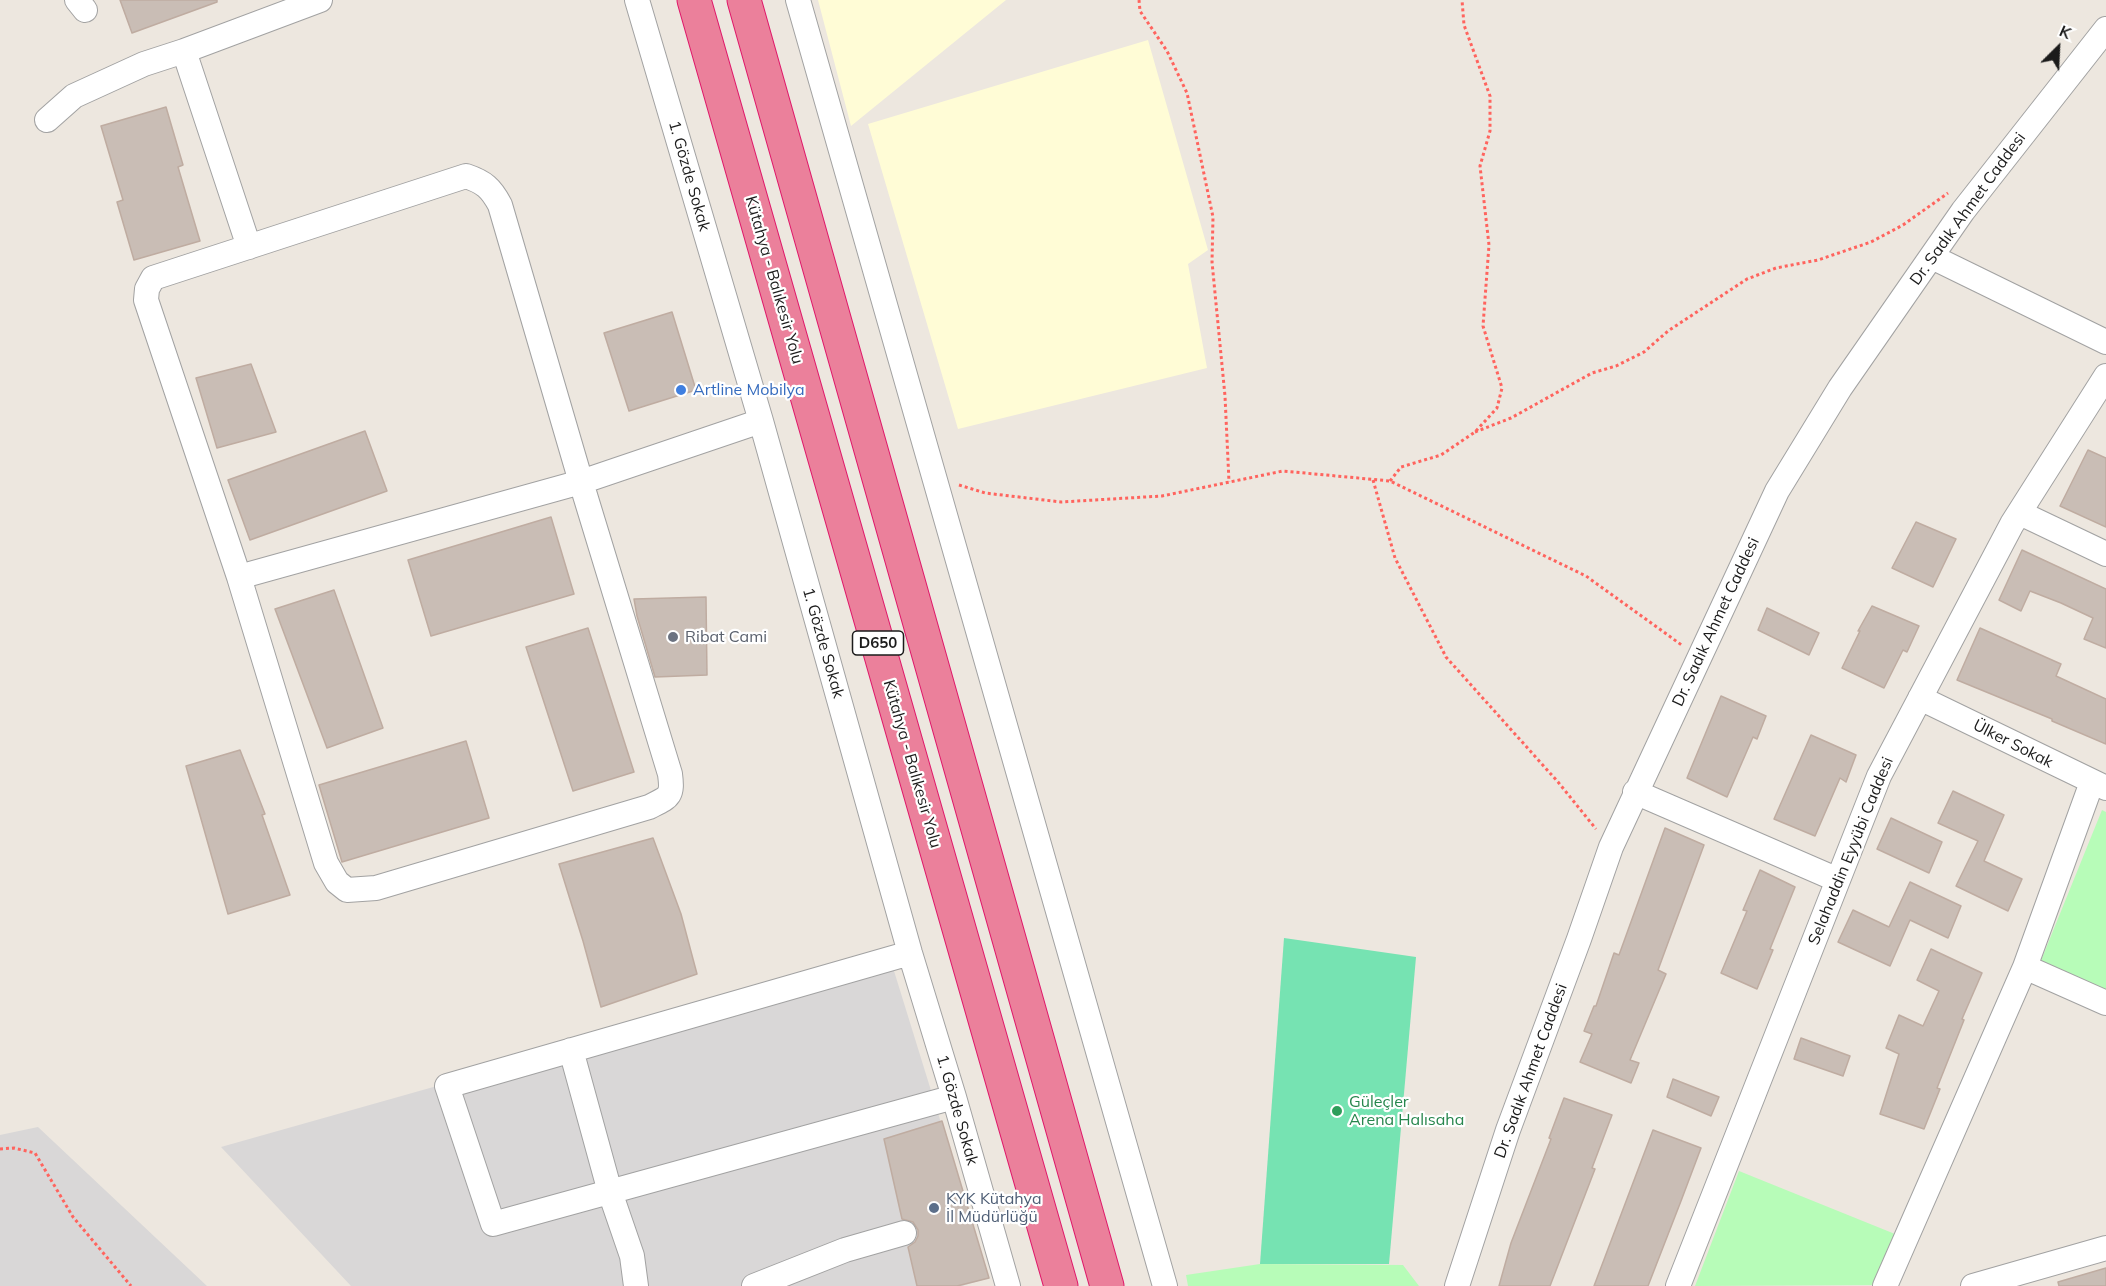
<!DOCTYPE html>
<meta charset="utf-8">
<style>
body{margin:0}
#map{position:relative;width:2106px;height:1286px;overflow:hidden;background:#ede7df;font-family:Mulish,sans-serif}
canvas{display:block}
.north{position:absolute;left:2028px;top:18px;width:60px;height:60px;-webkit-text-stroke:4px #fff;paint-order:stroke;rotate:24deg;font-size:16px;font-weight:700;line-height:24px;text-align:center;color:#1b1b1b}
.north::after{content:'';display:block;margin:auto;width:21px;height:27px;background:#1b1b1b;clip-path:polygon(50% 0,100% 100%,50% 72%,0 100%)}
</style>
<div id="map">
<canvas width="2106" height="1286"></canvas>
<div class="north">K</div>
</div>
<script>
const ctx = document.querySelector('canvas').getContext('2d');
ctx.lineJoin = 'round';
function paint(path, color) { ctx.fillStyle = color; ctx.fill(path, 'evenodd'); }
function strokePath(path, color, width, dash) { ctx.strokeStyle = color; ctx.lineWidth = width; ctx.lineCap = dash ? 'butt' : 'round'; ctx.setLineDash(dash || []); ctx.stroke(path); }
function write(font, color, halo, rows, align = 'center') {
  ctx.font = font + ' Mulish,sans-serif'; ctx.lineWidth = 4.5; ctx.setLineDash([]); ctx.textBaseline = 'middle'; ctx.strokeStyle = halo; ctx.fillStyle = color; for (const [text, x, y, turn = 0] of rows) {
    ctx.save(); ctx.translate(x, y); ctx.rotate((+turn || 0) * Math.PI / 180); ctx.textAlign = isNaN(turn) ? turn : align; if (halo) ctx.strokeText(text, 0, 0); ctx.fillText(text, 0, 0); ctx.restore();
  }
}
const residential = new Path2D(`
 M890,958L989,1278L962,1286H351L221,1147Z
 M38,1127L207,1286H0V1135Z`);
const education = new Path2D(`
 M818,0H1006L851,126Z
 M1148,40L1208,250L1188,264L1207,368L958,429L868,124Z`);
const park = new Path2D(`
 M2102,810L2106,812V992L2040,963Z
 M1739,1171L1895,1234L1876,1285L1695,1286Z
 M1260,1264L1403,1265L1419,1286H1188L1186,1275Z`);
const pitch = new Path2D(`
 M1284,938L1416,957L1389,1264H1260Z`);
const building = new Path2D(`
 M120,0H217V2L132,33Z
 M166,107L183,165L178,167L200,241L134,260L117,202L123,200L101,126Z
 M672,312L696,390L629,411L604,333Z
 M251,364L276,432L217,448L196,378Z
 M365,431L387,491L250,540L228,480Z
 M2088,450L2106,458V527L2060,506Z
 M551,517L574,594L431,636L408,560Z
 M1916,522L1956,539L1933,587L1892,568Z
 M2022,550L2106,589V648L2084,639L2093,618L2061,603L2030,591L2021,611L1999,600Z
 M334,590L383,728L327,748L275,609Z
 M706,597L707,675L655,677L637,616L634,599Z
 M1872,606L1919,626L1907,652L1903,650L1884,688L1842,668L1860,631H1858Z
 M1767,608L1819,633L1809,655L1758,630Z
 M588,628L634,772L573,791L526,647Z
 M1980,628L2061,664L2056,676L2106,699V744L2052,721V719L1957,680Z
 M1721,696L1766,716L1757,739L1753,737L1727,797L1687,778Z
 M1811,735L1856,755L1846,782L1840,778L1815,836L1774,819Z
 M466,741L489,818L342,862L319,785Z
 M240,750L265,814L262,815L290,895L228,914L186,766Z
 M1953,791L2004,815L1984,861L2022,879L2008,911L1956,886L1978,841L1938,823Z
 M1891,818L1942,842L1929,873L1877,849Z
 M1665,828L1704,845L1658,970L1666,974L1630,1060L1639,1063L1631,1083L1580,1062L1592,1034L1584,1031L1594,1006H1596L1614,953L1619,955Z
 M653,838L681,914L697,974L601,1007L583,941L559,864Z
 M1760,870L1795,887L1770,949L1773,950L1757,989L1721,973L1747,911L1743,910Z
 M1910,882L1961,906L1948,938L1910,920L1890,966L1838,942L1853,910L1889,927Z
 M1931,949L1982,973L1962,1019L1964,1020L1937,1088L1940,1089L1924,1129L1880,1114L1899,1054L1886,1048L1899,1015L1923,1026L1939,991L1917,980Z
 M1801,1038L1850,1056L1843,1076L1794,1059Z
 M1673,1079L1719,1097L1711,1116L1667,1097Z
 M1564,1098L1612,1115L1592,1168L1595,1169L1550,1286H1499L1511,1243L1551,1139L1549,1138Z
 M942,1121L989,1278L957,1286H917L908,1247L915,1242L918,1236V1230L913,1222L902,1219L884,1139Z
 M1653,1130L1701,1148L1681,1201L1648,1286H1594Z
 M2106,1268V1286H2059L2058,1282Z`);
const path = new Path2D(`
 M1139,0L1140,11L1167,51L1187,93L1213,217L1212,262L1225,396L1229,482
 M1475,432L1511,418L1592,373L1616,366L1644,352L1668,331L1747,279L1776,268L1818,260L1871,242L1903,225L1948,193
 M1373,480L1395,558L1446,657L1558,782L1596,829
 M1390,481L1401,467L1441,455L1475,432L1497,408L1502,388L1483,326L1489,245L1480,166L1490,131V96L1464,25L1462,0
 M959,485L985,493L1061,502L1162,496L1283,471L1390,481L1586,576L1683,646
 M0,1149L14,1148L35,1153L73,1217L131,1286`);
const minor = new Path2D(`
 M77,0L85,10
 M637,0L761,421L910,953L954,1097L1008,1286
 M798,0L1165,1286
 M184,51L249,247
 M47,120L74,96L144,64L184,51L320,0
 M466,176C484,182 491,188 500,205L581,482L670,774C673,797 669,797 649,807L376,888L347,890L337,882L326,863L239,577L146,300L147,289L153,278Z
 M1932,257L2106,342
 M2020,513L2106,554
 M239,577L581,482L761,421
 M1920,698L2106,788
 M1635,792L1838,880
 M910,953L447,1086L493,1224L954,1097
 M2025,967L2106,1003
 M571,1050L610,1192L632,1256L636,1286
 M754,1286L845,1250L904,1233
 M1457,1286L1508,1130L1579,939L1611,847L1777,491L1840,388L1963,211L2106,29
 M1678,1286L1879,776L2012,524L2106,376
 M1885,1286L2025,967L2092,782
 M1973,1286L2106,1248`);
const highway = new Path2D(`
 M694,0L1061,1286
 M744,0L1107,1286`);
const markers = [
 [681,390,6,"#3f7fe0"],
 [673,637,6,"#6b7280"],
 [1337,1111,6,"#2e9e5b"],
 [934,1208,6,"#5c6f8a"]
];
const shields = [
 [878,643,51]
];
const shieldNames = [
 ["D650",878,643]
];
const streetNames = [
 ["1. Gözde Sokak",689,176,74],
 ["Dr. Sadık Ahmet Caddesi",1968,209,-54],
 ["Kütahya - Balıkesir Yolu",774,280,74],
 ["Dr. Sadık Ahmet Caddesi",1716,622,-65],
 ["1. Gözde Sokak",823,643,74],
 ["Ülker Sokak",2013,744,27],
 ["Kütahya - Balıkesir Yolu",912,764,74],
 ["Selahaddin Eyyübi Caddesi",1851,851,-68],
 ["Dr. Sadık Ahmet Caddesi",1531,1071,-70],
 ["1. Gözde Sokak",957,1110,74]
];
const shopNames = [
 ["Artline Mobilya",693,390]
];
const worshipNames = [
 ["Ribat Cami",685,637]
];
const leisureNames = [
 ["Güleçler",1349,1102],
 ["Arena Halısaha",1349,1120]
];
const serviceNames = [
 ["KYK Kütahya",946,1199],
 ["İl Müdürlüğü",946,1217]
];
paint(residential, '#d9d7d7');
paint(education, '#fffcd6');
paint(park, '#b7fcb8');
paint(pitch, '#76e3b2');
paint(building, '#c9bdb5');
strokePath(building, '#bfaca1', 1.5);
strokePath(minor, '#a2a2a2', 26);
strokePath(highway, '#df186a', 35);
strokePath(path, '#ff645e', 3, [3, 3]);
strokePath(minor, '#fff', 24);
strokePath(highway, '#eb809b', 33);
for (const [x, y, r, color] of markers) { const dot = new Path2D(); dot.arc(x, y, r, 0, 2 * Math.PI); ctx.fillStyle = color; ctx.fill(dot); strokePath(dot, '#fff', 2); }
for (const [x, y, w] of shields) { const box = new Path2D(); box.roundRect(x - w / 2, y - 12, w, 24, 4.5); ctx.fillStyle = '#fff'; ctx.fill(box); strokePath(box, '#1b1b1b', 1.5); }
write('bold 15px', '#1b1b1b', null, shieldNames);
write('16px', '#1b1b1b', '#fff', streetNames);
write('16px', '#366cbe', '#fff', shopNames, 'left');
write('16px', '#5b616d', '#fff', worshipNames, 'left');
write('16px', '#27864d', '#fff', leisureNames, 'left');
write('16px', '#4e5e75', '#fff', serviceNames, 'left');
</script>
